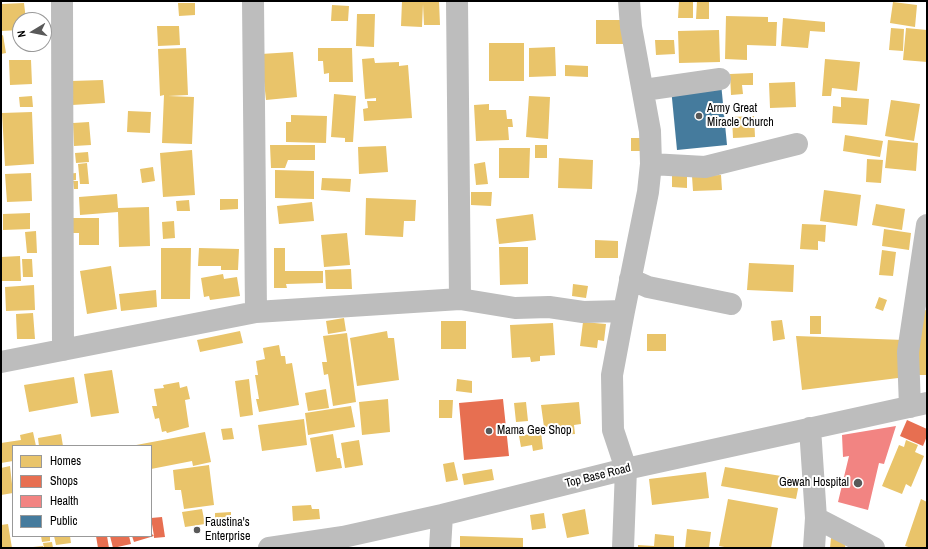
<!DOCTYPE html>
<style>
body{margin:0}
#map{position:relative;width:928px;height:549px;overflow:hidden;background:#fff;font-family:"Archivo Narrow",sans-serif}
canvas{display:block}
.frame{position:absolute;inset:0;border:2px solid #000;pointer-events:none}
.legend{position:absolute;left:12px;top:445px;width:140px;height:92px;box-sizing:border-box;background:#fff;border:1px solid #999;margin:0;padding:5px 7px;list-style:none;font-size:12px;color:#000}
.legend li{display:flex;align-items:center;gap:8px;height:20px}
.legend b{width:20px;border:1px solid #999}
.north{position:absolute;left:12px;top:12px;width:40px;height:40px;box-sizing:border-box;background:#fff;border:1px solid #999;border-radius:50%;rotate:260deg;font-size:11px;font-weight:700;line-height:16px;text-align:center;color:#000}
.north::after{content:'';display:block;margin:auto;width:14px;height:18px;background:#595959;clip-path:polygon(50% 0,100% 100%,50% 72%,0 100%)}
</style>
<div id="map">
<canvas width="928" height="549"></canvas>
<div class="frame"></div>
<ul class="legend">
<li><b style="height:11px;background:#e9c46a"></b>Homes</li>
<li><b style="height:11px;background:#e76f51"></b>Shops</li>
<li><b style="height:11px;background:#f28482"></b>Health</li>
<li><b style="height:11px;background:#457b9d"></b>Public</li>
</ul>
<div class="north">N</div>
</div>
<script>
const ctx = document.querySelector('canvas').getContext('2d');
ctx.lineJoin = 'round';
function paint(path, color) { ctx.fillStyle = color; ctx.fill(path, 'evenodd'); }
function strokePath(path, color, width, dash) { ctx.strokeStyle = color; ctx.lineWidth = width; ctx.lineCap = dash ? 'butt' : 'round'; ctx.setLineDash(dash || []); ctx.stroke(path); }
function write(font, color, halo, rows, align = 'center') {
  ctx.font = font + ' "Archivo Narrow",sans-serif'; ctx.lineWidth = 4; ctx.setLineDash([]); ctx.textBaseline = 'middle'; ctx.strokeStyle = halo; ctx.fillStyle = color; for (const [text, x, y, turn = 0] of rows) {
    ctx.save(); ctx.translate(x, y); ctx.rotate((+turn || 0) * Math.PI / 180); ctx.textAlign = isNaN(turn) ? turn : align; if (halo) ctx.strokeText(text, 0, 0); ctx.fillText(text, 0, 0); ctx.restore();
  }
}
const homes = new Path2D(`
 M402,1H439L440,25H424L423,4L422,27L401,26Z
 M679,1H693V18H678Z
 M697,1H709V19H696Z
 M893,2L917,5L915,27L890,23Z
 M24,3L26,20H20V30L1,31V4Z
 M178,3H195V15L179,16Z
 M332,5L349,6L348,21H331Z
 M357,14H375L374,47L356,46Z
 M726,16L768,17V22H777L776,46L747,45V60L725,59Z
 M783,18L825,22V32L810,31L808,48L781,46Z
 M596,20H623V44H596Z
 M157,26H179L180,45L158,46Z
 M891,28L904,29L903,51L889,50Z
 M906,28L927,30V62L903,60Z
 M719,30L720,62L679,63L678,31Z
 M3,35L6,53L1,54V36Z
 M655,40H674L675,54L656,55Z
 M489,43H524V81H489Z
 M555,47L556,76L529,77V48Z
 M186,48L188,95L168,96L194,97L192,144L162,143L164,95L160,96L158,49Z
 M318,48H352L353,82H329V73L324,74L323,61H318Z
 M293,52L297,97L266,100L261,54Z
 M374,58L375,63L399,62V66L408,65L412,118L364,121L363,109L368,108L367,101H376V98L365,99L362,59Z
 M825,59L860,62L857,91L832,88L831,96H822Z
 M9,60H31L32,84L10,85Z
 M565,65L588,66V77L565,76Z
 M753,73V85H742L743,94L731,95L730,74Z
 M103,80L105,103L72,105L71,81Z
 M795,82L796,107L770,108L769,83Z
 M334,94L356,96L353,142H345V138L331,137Z
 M32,96L33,107H20L19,97Z
 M529,96L550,97L548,139L526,137Z
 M841,97L869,99L867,125L832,123L833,106L841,107Z
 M891,100L920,104L914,141L885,136Z
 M489,104V110H506L507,119H512L513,127H508L509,140L476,141L474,105Z
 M128,111L151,112L150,133L127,132Z
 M32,112L34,164L5,166L2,113Z
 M291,115L327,116L326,143L286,142V122H291Z
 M754,116L755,137L733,138L732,117Z
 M89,122L91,145L74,146L73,123Z
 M845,135L883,141L880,157L843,151Z
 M631,138H641L642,151H631Z
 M888,140L918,143L916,171L885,168Z
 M270,145H315V160H288L285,168H271Z
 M535,145H547V158H535Z
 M386,146L388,172L359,174L358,147Z
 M499,148H530L529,178H499Z
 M192,150L195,195L163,197L160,153Z
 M88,152L89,162L76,163L75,153Z
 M559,158L593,160L592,189L558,188Z
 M867,159L883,160L881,183L866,182Z
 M485,162L488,184L476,185L474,164Z
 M87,163L89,184H80L78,164Z
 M153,167L155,181L142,183L140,169Z
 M275,170L314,171V199L275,198Z
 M31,173L32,201L7,202L5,174Z
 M76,173V180L66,181V174Z
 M721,175L722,190L693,191L692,176Z
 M672,176H687V188L672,187Z
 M322,178L351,179L350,192L321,190Z
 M73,181H78V189H74Z
 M824,190L861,195L857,226L820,221Z
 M471,192H492L491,206L471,205Z
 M117,194L118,208L149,207L150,246L119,247L118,212L80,215L79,197Z
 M366,198L416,200L415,221H404L403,237L365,235Z
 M220,199H238V209L220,210Z
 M189,200L190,211H177L176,201Z
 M312,202L314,221L279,224L277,206Z
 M876,204L905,209L902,230L872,225Z
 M30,213V229L3,230V214Z
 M533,214L536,240L499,244L496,219Z
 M71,218H99V245H79V233H71Z
 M174,221L175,238L163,239L162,222Z
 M802,224L826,225L825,242L818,241V250L800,249Z
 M884,229L911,233L909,250L882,246Z
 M36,231L37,253H27L25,232Z
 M347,233L350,265L324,267L321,235Z
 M595,240L618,241V258H595Z
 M499,247H528V284L500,285Z
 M161,248H191L190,299H161Z
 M199,248L239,249L238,270H221V266H198Z
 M274,248H285V271H323V283L286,284L287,288H274Z
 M882,250L896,252L893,276L879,275Z
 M20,256L21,281H1V257Z
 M22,259H32L33,277H23Z
 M749,263L794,265L793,292L747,290Z
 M111,266L117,309L87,314L80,271Z
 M351,269L352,289H326L325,270Z
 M223,274L224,279L237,277L240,296L210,300L209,296L204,297L201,278Z
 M573,284L588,286L586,298L572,296Z
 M34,285L35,310L6,311L5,287Z
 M156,290L157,307L121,311L119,294Z
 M879,297L887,300L883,311L875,308Z
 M927,310V375H918V311Z
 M33,313L35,339H17L16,314Z
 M810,316H821V334H810Z
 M344,318L346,331L328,334L326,321Z
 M782,320L785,339L773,341L771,321Z
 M441,321H466V349H441Z
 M583,322L606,324L604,341L598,340L597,348L580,346Z
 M553,323L555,355L540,356V361L531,362L530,357L512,358L510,325Z
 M240,331L243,343L200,352L197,340Z
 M387,331L388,338H394L399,380L357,386L350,338Z
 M347,333L356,402L333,406L328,374L324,375L322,362H327L323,336Z
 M647,334H666V351H647Z
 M796,336L904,340L906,377L802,390Z
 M279,345L281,356H285L286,364L292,363L299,405L259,412L256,399H259L255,375H258L256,361L265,359L263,348Z
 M112,370L119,413L91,417L84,374Z
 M74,377L78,403L29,412L24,385Z
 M249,379L253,415L240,417L235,381Z
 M457,379L472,381V393L456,391Z
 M179,382L180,388L187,386L190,399L185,400L189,427L167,433L166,431L162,432L159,418L155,419L152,406H157L154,389L164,388L163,385Z
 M326,389L329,408L308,411L305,393Z
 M388,399L390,432L362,435L359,402Z
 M439,400H453L452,418H439Z
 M526,402L528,421L516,422L514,403Z
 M579,402L581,424L574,425L575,434L559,435L558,426L544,427L541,405Z
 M351,406L355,427L308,435L305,413Z
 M304,419L307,445L262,451L258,425Z
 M232,428L234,439L223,440L221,429Z
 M33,432L36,446H13V461L1,463V443L21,440L20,435Z
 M205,432L211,462L193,466L192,461L151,469V446H131Z
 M541,432L543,449L533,451L532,445L521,447L519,436Z
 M61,434L63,446H39L38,438Z
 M333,434L337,458H340L342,468L316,472L310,438Z
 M359,440L363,465L345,468L341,443Z
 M906,440L918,445L915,452L924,456L911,487L906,484L902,494L882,486L899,445L904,447Z
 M454,462L458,480L446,482L443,464Z
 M209,465L214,505L184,509L181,490H175L173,470Z
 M10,466L13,493L1,495V468Z
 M725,467L800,479L796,499L721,486Z
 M492,469L494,480L464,485L462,474Z
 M706,472L709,498L652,505L649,479Z
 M728,499L778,508L771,548H730L719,546Z
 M921,499L927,502V548H912L905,546Z
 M311,505L312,509H319L320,519L293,521L292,506Z
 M202,509L205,524L185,527L182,512Z
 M585,509L589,534L567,538L562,514Z
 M231,512V527L215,528V513Z
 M544,513L546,528L532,530L530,515Z
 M8,524L12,548H1V525Z
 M687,529L711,532L709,548H685Z
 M655,534L674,536V548H638V545L654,546Z
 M41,536H54V537H50V541L42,542Z
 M54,536H70L71,543L56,545Z
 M460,536L523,538V548H460Z
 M831,538L846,540L845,548H830Z
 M52,542L53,548H44L43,543Z
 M43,546V548H33V547Z`);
const shops = new Path2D(`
 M503,399L509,456L464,460L459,403Z
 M907,420L927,429V436L923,446L900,436Z
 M162,517L165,537L154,538V536L134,542L132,536H151V533L154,536L151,518Z
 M96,536H107L109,548H98Z
 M110,536H129L131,544L113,548Z`);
const health = new Path2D(`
 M896,426L884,464L879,463L868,510L838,502L849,456L843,457L842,435Z`);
const public = new Path2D(`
 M721,83L727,145L677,150L671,88Z`);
const minor = new Path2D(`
 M62,1L63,350
 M253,1L256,312
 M457,1L460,299
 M644,90L720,79
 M651,164L705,167L797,144
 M630,279L648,287L731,304
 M624,311L648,192L651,164L650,131L631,27L629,1
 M1,362L256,312L460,299L515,308L549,307L583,312L624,311L612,375L613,430L626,469L623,548
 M910,407L908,352L927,225
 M810,428L816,518L814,548
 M816,518L874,548
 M269,548L343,537L442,515L626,469L927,403
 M440,548L442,515`);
const markers = [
 [699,116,4,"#595959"],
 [489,431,4,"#595959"],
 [858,483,5,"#595959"],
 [197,530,4,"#595959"]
];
const poiNames = [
 ["Army Great",707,109],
 ["Miracle Church",707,123],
 ["Mama Gee Shop",497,431],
 ["Gewah Hospital",849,483,"right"],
 ["Faustina's",205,523],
 ["Enterprise",205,537]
];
const streetNames = [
 ["Top Base Road",598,476,-14]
];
paint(homes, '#e9c46a');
paint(shops, '#e76f51');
paint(health, '#f28482');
paint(public, '#457b9d');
strokePath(minor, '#bdbdbd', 22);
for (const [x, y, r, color] of markers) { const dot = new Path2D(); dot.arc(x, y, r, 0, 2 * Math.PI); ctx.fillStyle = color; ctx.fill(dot); strokePath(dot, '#fff', 1.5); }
write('12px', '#000', '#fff', poiNames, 'left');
write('12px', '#000', '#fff', streetNames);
</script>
